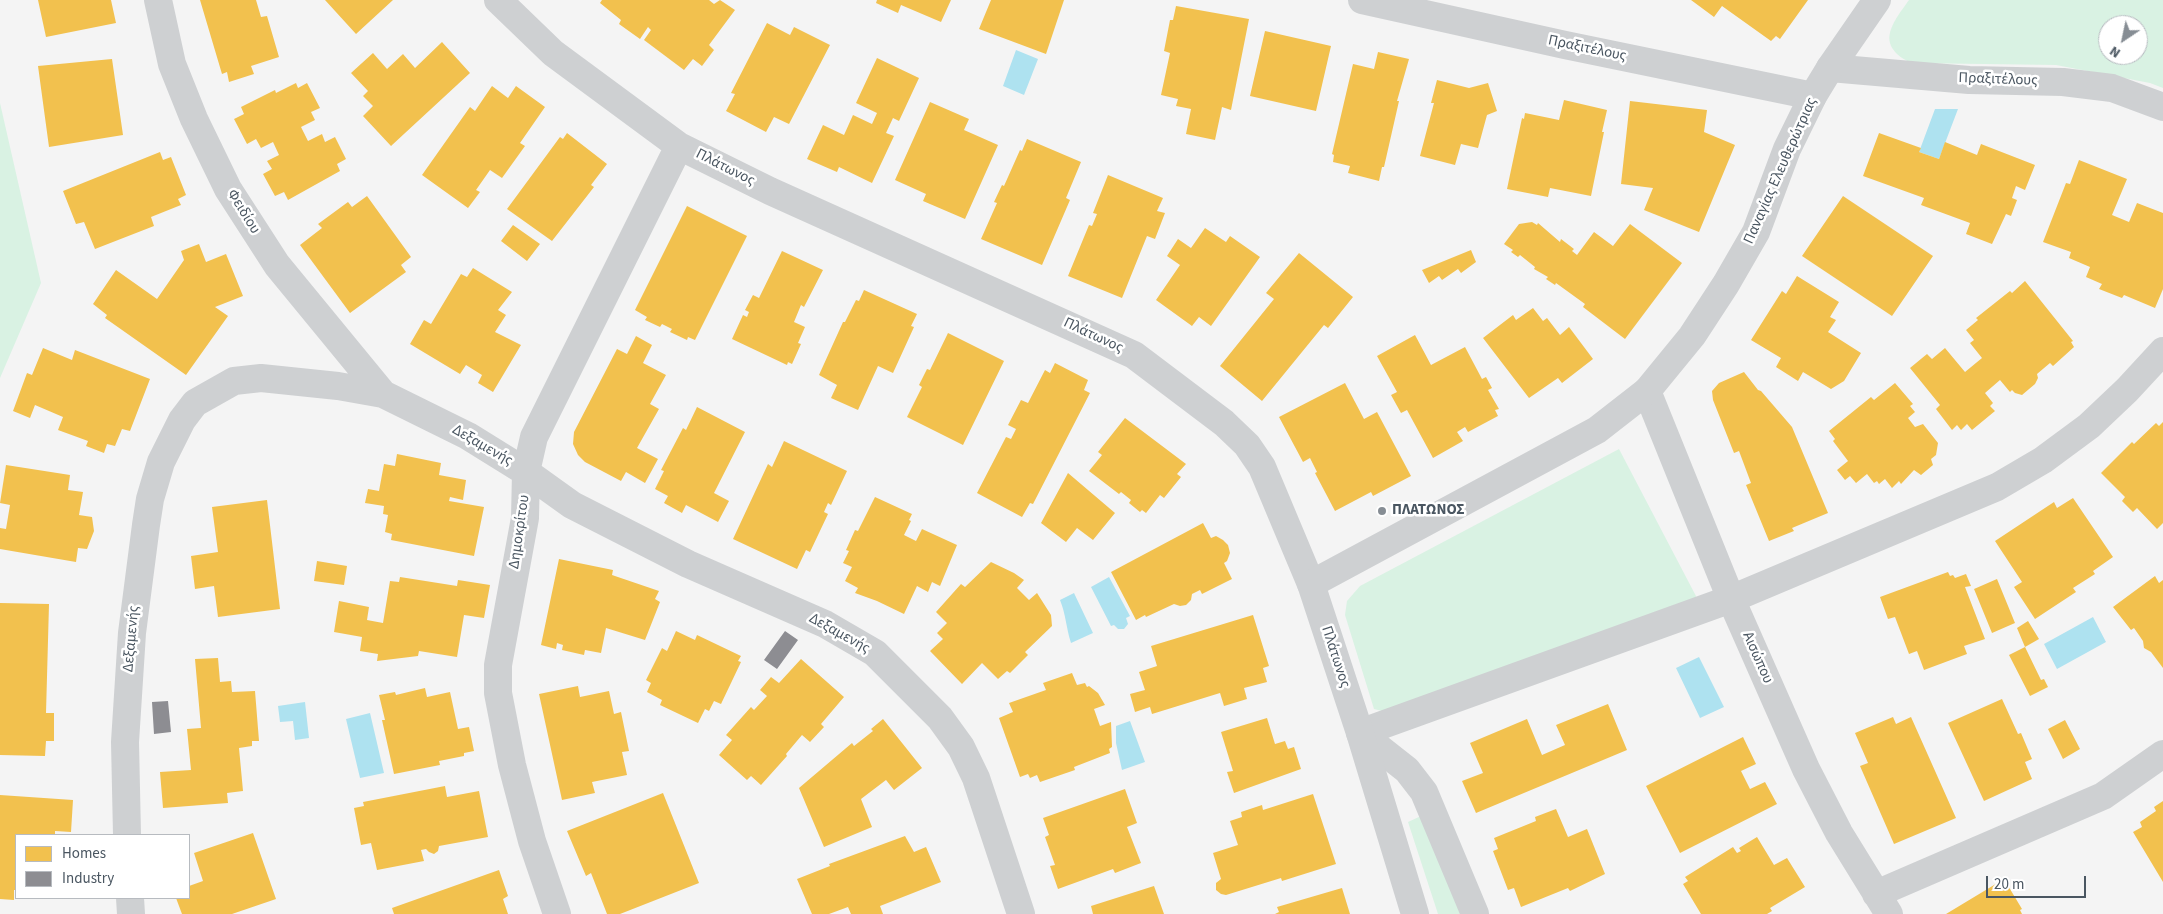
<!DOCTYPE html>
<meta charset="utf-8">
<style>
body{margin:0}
#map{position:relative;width:2163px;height:914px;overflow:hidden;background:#f4f4f4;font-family:"Source Sans 3",sans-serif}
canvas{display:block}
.legend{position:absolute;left:15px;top:834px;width:175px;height:65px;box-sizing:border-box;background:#fff;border:1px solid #b7bbc0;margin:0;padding:6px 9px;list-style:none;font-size:15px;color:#4a5661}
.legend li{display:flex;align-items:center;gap:10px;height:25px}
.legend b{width:25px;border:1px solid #b7bbc0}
.north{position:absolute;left:2098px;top:15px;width:50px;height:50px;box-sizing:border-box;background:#fff;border:1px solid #b7bbc0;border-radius:50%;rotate:214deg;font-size:14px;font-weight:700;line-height:20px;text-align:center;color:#4a5661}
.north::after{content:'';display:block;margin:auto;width:18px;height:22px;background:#868d94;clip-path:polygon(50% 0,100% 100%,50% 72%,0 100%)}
.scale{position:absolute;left:1986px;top:876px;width:100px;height:22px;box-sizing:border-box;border:2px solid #4a5661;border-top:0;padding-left:6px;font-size:15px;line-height:18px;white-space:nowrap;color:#4a5661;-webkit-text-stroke:4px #fff;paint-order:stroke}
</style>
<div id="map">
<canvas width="2163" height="914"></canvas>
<ul class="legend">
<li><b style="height:14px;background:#f2c14e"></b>Homes</li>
<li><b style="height:14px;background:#8d8d92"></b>Industry</li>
</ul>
<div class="north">N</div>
<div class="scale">20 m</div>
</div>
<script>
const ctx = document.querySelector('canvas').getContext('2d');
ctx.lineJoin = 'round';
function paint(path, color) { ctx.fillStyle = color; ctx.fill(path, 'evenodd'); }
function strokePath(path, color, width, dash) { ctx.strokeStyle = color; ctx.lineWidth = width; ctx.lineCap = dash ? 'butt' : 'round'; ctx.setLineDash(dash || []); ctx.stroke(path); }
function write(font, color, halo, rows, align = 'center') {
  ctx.font = font + ' "Source Sans 3",sans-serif'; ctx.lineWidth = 5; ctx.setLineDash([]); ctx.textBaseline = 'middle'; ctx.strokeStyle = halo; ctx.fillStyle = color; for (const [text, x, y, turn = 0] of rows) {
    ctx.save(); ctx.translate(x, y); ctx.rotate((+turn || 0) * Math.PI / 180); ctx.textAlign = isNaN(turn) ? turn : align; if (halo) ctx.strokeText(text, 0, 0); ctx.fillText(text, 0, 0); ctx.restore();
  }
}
const green = new Path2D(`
 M1909,0H2163V88L2150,83L2056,65L1911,63C1875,45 1891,25 1909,0ZM2108,25H2138V55H2108Z
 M0,103L41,283L0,378Z
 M1619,449L1697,598L1382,711L1374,709L1345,615L1347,601L1360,586Z
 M1421,816L1462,914H1438L1408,822Z`);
const water = new Path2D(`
 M1016,50L1038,59L1024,95L1003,86Z
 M1935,109H1958L1939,159L1919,152Z
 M1109,577L1130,616L1126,618L1128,624L1124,629H1118L1114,625L1111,626L1091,587Z
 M1074,593L1093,633L1071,643C1066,627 1066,615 1060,600Z
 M2093,617L2106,642L2057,669L2044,644Z
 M1699,657L1724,707L1700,718L1676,668Z
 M305,702L309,738L295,740L293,721L280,722L278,706Z
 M370,713L384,773L360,778L346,719Z
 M1130,721L1145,762L1122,770L1116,743V726Z`);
const homes = new Path2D(`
 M38,0H111L116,23L46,37Z
 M200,0H256L261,17L267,16L279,57L251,66L254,74L229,82L227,72L222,74Z
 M325,0H393L356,34Z
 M602,0H709L714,4L720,0L735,10L709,45L714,50L702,66L693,59L684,70L644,40L651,30L648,27L640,39L619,24L621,20L600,3Z
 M877,0H951L941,22L901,5L898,13L876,3Z
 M991,0H1064L1046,54L979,29Z
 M1691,0H1808L1780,39L1776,36L1771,41L1722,6L1714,17Z
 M1176,6L1249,19L1231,110L1222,107L1215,140L1186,134L1191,109L1176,106L1178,99L1161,95L1170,53L1164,51L1170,20H1173Z
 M767,23L790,35L794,27L830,45L789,124L774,117L766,132L726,111L735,94L731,93Z
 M1265,31L1331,46L1316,111L1250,96Z
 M442,42L470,73L391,146L363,116L373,106L363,96L368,91L351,73L373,53L387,69L403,54L415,68Z
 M1378,52L1409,59L1397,101H1399L1384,167H1382L1379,181L1348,173L1350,166L1333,162L1334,155L1332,154L1353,64L1374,69Z
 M877,58L919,78L899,121L893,118L886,133L894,136L872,183L839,167L837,172L807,159L823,125L844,135L853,115L872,124L877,113L856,103Z
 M112,59L123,135L49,147L38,66Z
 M1437,80L1469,88L1488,83L1497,111L1487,115L1478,148L1461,144L1455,165L1420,156L1434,103H1431Z
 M296,83L298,88L307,83L320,108L311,112L315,120L301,127L308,141L322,134L325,142L335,137L346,159L337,164L340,171L288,200L284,192L275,196L263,174L272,169L267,161L279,155L273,142L261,148L256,139L247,144L234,119L244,114L241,107L275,90L276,93Z
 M492,86L508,98L516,86L545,107L520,143L525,146L502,178L490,170L476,190L480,192L468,208L422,175L470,107L475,111Z
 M1564,100L1607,110L1602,132H1604L1591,196L1550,188L1548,197L1507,189L1522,118L1524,119L1525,113L1559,120Z
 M1630,101L1707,110L1704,132L1735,145L1699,232L1644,210L1653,188L1621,184Z
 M930,102L969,119L964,130L998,145L965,219L923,201L926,194L895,180Z
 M567,133L607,164L591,185L594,187L552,241L507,209L560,137L563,139Z
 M1879,133L1921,148L1919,152L1939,159L1945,142L1977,155L1981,144L2035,165L2025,190L2016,186L2012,198L2017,200L2011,216L2006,214L1992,244L1966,234L1970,223L1921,205L1924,198L1863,176Z
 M1027,139L1081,162L1066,198L1070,200L1042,265L981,239L997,203L994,202L1002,185L1004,186L1020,150L1022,151Z
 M160,152L163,160L171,157L186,195L178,199L181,205L151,217L154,226L95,249L84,222L76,224L63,191Z
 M2079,160L2127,179L2112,215L2129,222L2137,203L2163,213V289L2155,308L2124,295L2122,298L2099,289L2102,284L2086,277L2090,267L2069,258L2071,252L2043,242L2066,183L2070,184Z
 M1108,175L1163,198L1157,211L1165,213L1155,239L1147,236L1122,298L1068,276L1089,225L1092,226L1097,214L1093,213Z
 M367,196L411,257L401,265L406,272L350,313L300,245L322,228L318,224L348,202L352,207Z
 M1843,196L1933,256L1892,316L1802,256Z
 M687,206L747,236L695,340L688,337L687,340L670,332L672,329L662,324L660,327L645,320L647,317L635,310Z
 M1532,222L1537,225L1538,223L1560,242L1561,239L1574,249L1572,251L1577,255L1594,232L1613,246L1630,224L1682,263L1625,339L1583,307L1585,304L1556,283L1555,285L1546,279L1548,277L1534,269L1535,267L1520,255L1518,257L1511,252L1513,250L1504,244L1519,224Z
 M513,225L540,244L527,261L501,241Z
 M1205,228L1226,242L1230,236L1260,257L1211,326L1199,317L1192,326L1156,300L1180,265L1167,256L1178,239L1191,248Z
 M199,244L206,262L226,254L243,296L215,307L228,316L186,375L105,318L107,315L93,304L116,270L157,299L184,260L181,251Z
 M1471,250L1476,262L1461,273L1458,269L1442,280L1439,276L1429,283L1422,270Z
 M782,251L823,270L804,307L801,305L794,322L805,327L798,343L801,344L792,364L788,362L787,365L732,339L743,315L747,317L749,312L745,310L753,295L759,298Z
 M1299,253L1353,297L1328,328L1324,325L1262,401L1220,366L1274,299L1266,293Z
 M473,268L512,292L498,310L506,315L495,332L521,345L493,392L478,383L482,375L466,365L460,374L410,344L424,320L431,324L461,274L467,277Z
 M1797,276L1839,302L1830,317L1836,320L1828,332L1861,353L1844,381L1831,389L1803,372L1798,381L1776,367L1781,358L1751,340L1782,291L1786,294Z
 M2025,281L2073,341L2071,342L2074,347L2053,366L2050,363L2037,374L2038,378L2035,384L2022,395L2015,393L2012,390L2010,392L2000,380L1985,393L1993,403L1990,406L1995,411L1972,430L1967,424L1961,430L1957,425L1952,430L1936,409L1940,405L1910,368L1927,354L1932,359L1945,348L1965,372L1982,358L1970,343L1974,340L1966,330L1978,320L1976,318L2010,291L2012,293Z
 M864,290L917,314L911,326L914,327L893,373L878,366L858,410L831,398L837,385L819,375L843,322H845L856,300L859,301Z
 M1533,308L1543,321L1547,318L1560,335L1569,327L1593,359L1562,383L1558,378L1529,398L1483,338L1513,315L1516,320Z
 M948,333L1004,361L963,445L907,417L922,387L919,385L927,369L930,370Z
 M1415,335L1431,365L1465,347L1482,379L1486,377L1492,388L1488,390L1499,409L1495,410L1498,416L1468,432L1465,427L1457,432L1463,441L1433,458L1407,410L1401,413L1391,395L1397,392L1377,356Z
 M636,336L652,345L643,363L666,375L650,404L659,409L637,448L658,459L645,483L626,472L621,481L585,462L578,455L573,444L574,432L617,349L627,354Z
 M43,348L72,360L75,350L150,379L130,431L122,429L115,446L107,444L104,453L86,446L88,441L58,430L63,417L35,405L30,418L13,411L27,373L32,375Z
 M1055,363L1088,380L1084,390L1090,393L1033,504L1030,503L1022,517L977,493L1006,437L1011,439L1016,429L1008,425L1021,400L1028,403L1045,370L1050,373Z
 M1744,372L1758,390L1761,391L1792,427L1828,513L1792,528L1794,531L1769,541L1746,485L1751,483L1739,451L1734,453L1713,400L1712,391L1719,383Z
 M1345,383L1364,419L1377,412L1411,476L1373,496L1371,492L1335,511L1315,473L1317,472L1310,458L1303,462L1279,417Z
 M1895,383L1913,404L1910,406L1915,412L1908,418L1915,427L1923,424L1938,443L1936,455L1931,459L1933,465L1921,475L1914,470L1901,484L1899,481L1892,488L1885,479L1879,484L1877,481L1874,483L1867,474L1856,483L1850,476L1845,480L1837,470L1848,461L1833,441L1835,439L1829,431L1871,397L1874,400Z
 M697,407L745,432L714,493L729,501L718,522L686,505L682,513L664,503L668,496L655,489L664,471L661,470L683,428L686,430Z
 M1125,418L1186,464L1177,474L1181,477L1164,498L1160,495L1146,513L1142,510L1140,512L1129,503L1131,500L1121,492L1119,494L1089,471L1102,455L1098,452Z
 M2163,422V523L2157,529L2137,508L2133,512L2122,501L2125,497L2101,473L2132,442L2134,444L2156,423L2159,426Z
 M784,441L847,471L831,505L828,503L824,512L828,514L810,552L806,550L797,569L733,539L768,464L772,467Z
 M397,454L441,463L439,475L466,480L463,500L450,497L449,501L484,507L474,556L391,540L392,534L385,532L388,515L383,514L384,506L365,503L368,489L379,491L384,464L395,466Z
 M6,465L70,475L68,490L83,492L79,515L92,517L94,531L87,549L78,548L76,562L0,549V528L6,529L10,505L0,503Z
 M1068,473L1115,513L1093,540L1077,528L1066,542L1041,523Z
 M875,497L912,514L909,520L911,521L904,535L916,541L922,529L957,545L940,586L932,582L928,592L917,586L904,614L877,601L855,593L858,588L845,581L852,567L843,563L849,551L846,550L855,530L858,531Z
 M2073,498L2113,557L2093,571L2095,574L2073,588L2076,592L2035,619L2014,587L2022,582L1995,541L2054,502L2057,508Z
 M267,500L280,609L218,617L214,586L195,589L191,556L218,552L212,507Z
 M1203,523L1211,538L1216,536L1223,540L1228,545L1230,553L1227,561L1224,563L1232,579L1202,594L1200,590L1192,594L1191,600L1186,605L1180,606L1174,604L1146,617L1145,615L1136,620L1111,572Z
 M559,559L613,570L612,575L659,591L655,599L660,602L645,640L606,628L601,653L585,650L584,655L562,650L563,645L557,643L556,649L541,645Z
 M317,561L347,566L344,585L314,581Z
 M991,562L1014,573L1024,580L1017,588L1029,600L1037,593L1051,615L1052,626L1025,652L1028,655L1010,673L1007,671L998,679L982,663L962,684L930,651L943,639L937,633L947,623L936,612L961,584L965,587Z
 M1948,572L1950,576L1953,575L1955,578L1966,574L1971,586L1965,587L1985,639L1964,646L1967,654L1924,670L1917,651L1909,654L1895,617L1888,619L1880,597Z
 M2155,576L2159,583L2163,580V668L2151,652L2144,648L2143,641L2134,628L2131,630L2113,607Z
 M400,577L457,586L458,580L490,585L484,618L464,615L457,657L419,651L418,656L377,661L378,654L360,651L362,637L334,632L339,601L369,607L367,620L383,623L390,581L399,582Z
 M1997,579L2015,623L1992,633L1974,589Z
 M0,603L49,604L46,713H54V741H46L45,756L0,755Z
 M1253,615L1269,666L1263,668L1267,682L1244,688L1247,699L1224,706L1220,693L1152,714L1150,707L1135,712L1130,694L1145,690L1139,672L1157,666L1151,646Z
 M2028,621L2039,639L2025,647L2017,628Z
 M676,631L695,640L697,635L741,656L738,661L741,662L721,704L714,701L709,711L705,709L698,723L660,705L662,700L647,692L651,683L646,680L662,648L667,651Z
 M2025,647L2041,680L2044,679L2048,687L2030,696L2009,655Z
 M218,658L220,682L231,681L232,692L255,691L259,741H252V746L239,748L243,791L227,793L228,803L163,808L160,772L191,770L187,729L201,728L195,659Z
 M801,659L844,697L821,724L824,727L810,742L802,735L786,754L787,756L761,785L751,776L747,780L719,755L732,740L726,735L751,707L754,710L767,696L760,690L771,677L779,683Z
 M1072,673L1077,685L1085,683L1087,687L1089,686L1098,693L1105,705L1094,709L1100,726L1111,722L1112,747L1109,749L1110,753L1074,767L1075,770L1040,782L1037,775L1030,778L1028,774L1020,777L999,718L1013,712L1009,703L1046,690L1043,683Z
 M578,686L580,697L609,691L614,714L621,712L629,751L622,752L627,775L592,782L595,793L562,800L539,694Z
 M425,688L427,697L450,692L458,729L469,727L474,751L464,753V756L439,761L440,765L394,774L382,720H385L379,695L395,692L396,695Z
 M2002,699L2018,734L2021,733L2032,759L2025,762L2032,779L1984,801L1948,723Z
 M1608,704L1627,750L1476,813L1462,781L1483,773L1470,743L1527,719L1542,755L1565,745L1556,725Z
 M1893,717L1896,724L1911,717L1956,818L1894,844L1860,766L1868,763L1855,733Z
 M1267,718L1275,744L1285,741L1288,749L1294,747L1301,769L1234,793L1227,772L1233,771L1221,732Z
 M883,719L922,768L894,790L886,780L861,799L872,827L824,847L799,788L852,743L854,746L873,731L871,729Z
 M2065,720L2080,749L2063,759L2048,729Z
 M1743,737L1756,764L1741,771L1750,789L1765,782L1777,804L1680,853L1646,786Z
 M445,786L447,797L479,791L488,837L439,846L438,851L434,854L429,852L426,849L421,850L424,861L377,870L371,843L361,845L354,808L364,806L363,802Z
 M1125,789L1137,823L1127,827L1141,863L1115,873L1113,869L1058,889L1050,866L1055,865L1045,837L1049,835L1043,818Z
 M663,793L699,883L620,914H607L591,873L586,876L567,831Z
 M1313,794L1336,864L1282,881L1281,878L1226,895L1221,894L1216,890V883L1221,879L1213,853L1238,845L1230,821L1242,817L1241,812L1262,805L1263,810Z
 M0,795L73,800L71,832L55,831V835H16V890H14V900L0,899Z
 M2163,801V882L2133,832L2142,827L2140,822L2156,811L2154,807Z
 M1556,809L1568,837L1587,829L1605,874L1570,891L1568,888L1521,907L1514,888L1508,890L1493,851L1498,849L1494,838L1536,821L1535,817Z
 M253,833L276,899L232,914H182L176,898H189V886L203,881L194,853Z
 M905,836L914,852L926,847L941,882L880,906L883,914H851L848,907L829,914H812L797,879L830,866L829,864Z
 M1757,837L1774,865L1787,858L1805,887L1770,908L1772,911L1767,914H1701L1683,884L1688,881L1685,877L1733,847L1737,853L1741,851L1739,848Z
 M499,870L508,896L503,899L508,914H394L392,908Z
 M2004,879L2022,909L2020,910L2022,914H1946Z
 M1154,886L1164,914H1093L1091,906Z
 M1342,888L1350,914H1275L1279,912L1277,907Z`);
const industry = new Path2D(`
 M785,631L798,640L777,669L764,660Z
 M168,701L171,732L154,734L152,702Z`);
const minor = new Path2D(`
 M158,0L172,64L194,119L228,189L277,265L383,394
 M498,0L553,53L679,146L770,191L1134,355L1224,423L1247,445L1262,467L1311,584
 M1362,0L1565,45L1813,96
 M1830,68L1969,80L2063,82L2112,88L2163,107
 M1647,391L1731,599L1806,769L1839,833L1889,914
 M1360,733L1731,599L1997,487L2043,460L2089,426L2127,390L2163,351
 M1360,733L1407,770L1424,792L1475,914
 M127,835L125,742L132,633L146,525L150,499L161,462L182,420L195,403L234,381L261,378L338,386L383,394L468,436L526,472L572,505L688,564L825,624L875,653L940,718L961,747L976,778L1021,914
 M1876,894L2103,796L2163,754
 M130,898L131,914
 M557,914L532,841L512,765L498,693V665L525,518L526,472L534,437L679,146`);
const tertiary = new Path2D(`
 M1415,914L1360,733L1311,584L1597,430L1647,391L1692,336L1726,284L1756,232L1787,149L1813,96L1830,68L1877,0`);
const markers = [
 [1382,511,5,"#868d94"]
];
const streetNames = [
 ["Πραξιτέλους",1587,49,12],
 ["Πραξιτέλους",1998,80,2],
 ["Πλάτωνος",725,168,27],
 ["Παναγίας Ελευθερώτριας",1781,171,-66],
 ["Φειδίου",243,212,58],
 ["Πλάτωνος",1093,336,25],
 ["Δεξαμενής",482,446,30],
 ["Δημοκρίτου",520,532,-82],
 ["Δεξαμενής",839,634,29],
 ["Δεξαμενής",132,639,-85],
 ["Πλάτωνος",1335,657,72],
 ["Αισώπου",1757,658,66]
];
const poiNames = [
 ["ΠΛΑΤΩΝΟΣ",1392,511]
];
paint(green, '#d9f2e3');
paint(water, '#aee2f0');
paint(homes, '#f2c14e');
paint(industry, '#8d8d92');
strokePath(minor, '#ced0d2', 28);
strokePath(tertiary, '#ced0d2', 28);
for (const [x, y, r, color] of markers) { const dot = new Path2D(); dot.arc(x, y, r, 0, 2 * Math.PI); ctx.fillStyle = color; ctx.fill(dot); strokePath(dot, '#fff', 2); }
write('15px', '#4a5661', '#fff', streetNames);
write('bold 15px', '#4a5661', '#fff', poiNames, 'left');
</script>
